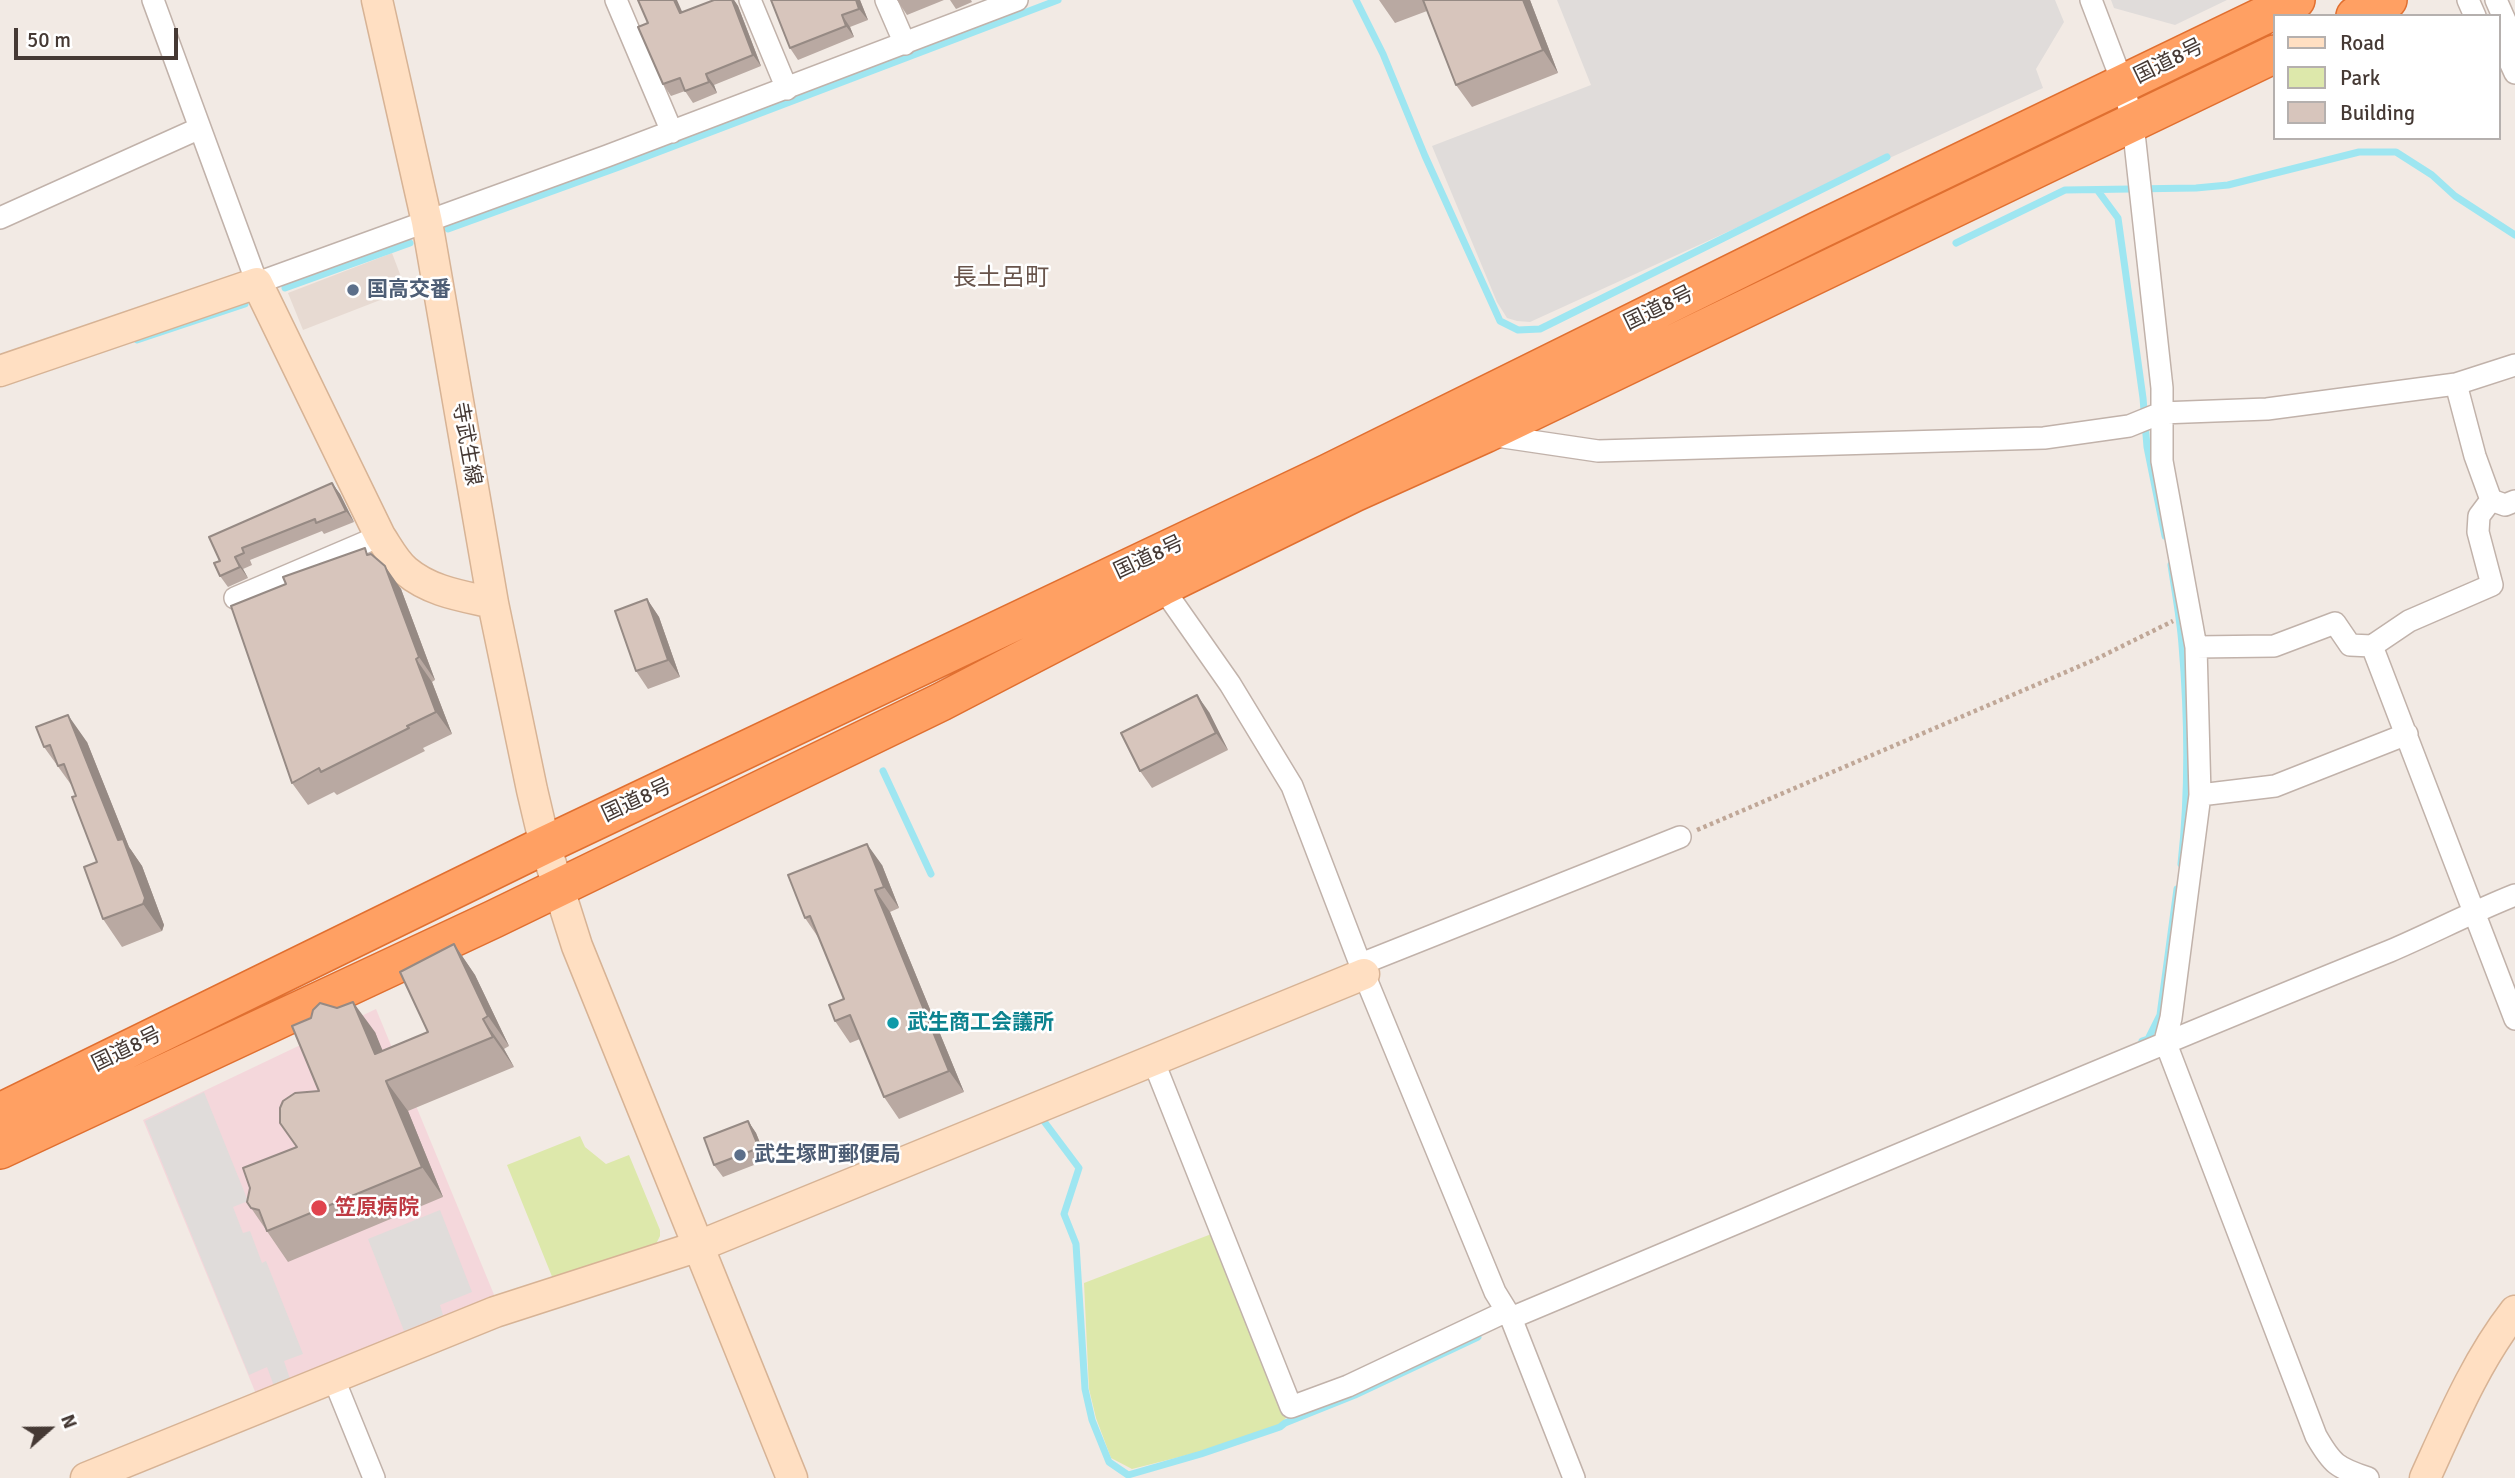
<!DOCTYPE html>
<meta charset="utf-8">
<style>
body{margin:0}
#map{position:relative;width:2515px;height:1478px;overflow:hidden;background:#f2eae4;font-family:Signika,sans-serif}
canvas{display:block}
.legend{position:absolute;left:2273px;top:14px;width:228px;height:126px;box-sizing:border-box;background:#fff;border:2px solid #b5b0ae;margin:0;padding:9px 12px;list-style:none;font-size:21px;color:#453934}
.legend li{display:flex;align-items:center;gap:14px;height:35px}
.legend b{width:35px;border:2px solid #b5b0ae}
.north{position:absolute;left:14px;top:1394px;width:70px;height:70px;-webkit-text-stroke:5px #fff;paint-order:stroke;rotate:69deg;font-size:19px;font-weight:700;line-height:28px;text-align:center;color:#453934}
.north::after{content:'';display:block;margin:auto;width:24px;height:32px;background:#453934;clip-path:polygon(50% 0,100% 100%,50% 72%,0 100%)}
.scale{position:absolute;left:14px;top:28px;width:164px;height:32px;box-sizing:border-box;border:4px solid #453934;border-top:0;padding-left:9px;font-size:21px;line-height:24px;white-space:nowrap;color:#453934;-webkit-text-stroke:5px #fff;paint-order:stroke}
</style>
<div id="map">
<canvas width="2515" height="1478"></canvas>
<ul class="legend">
<li><b style="height:9px;background:#ffdfc2"></b>Road</li>
<li><b style="height:19px;background:#dde8ab"></b>Park</li>
<li><b style="height:19px;background:#d7c5bc"></b>Building</li>
</ul>
<div class="north">N</div>
<div class="scale">50 m</div>
</div>
<script>
const ctx = document.querySelector('canvas').getContext('2d');
ctx.lineJoin = 'round';
function paint(path, color) { ctx.fillStyle = color; ctx.fill(path, 'evenodd'); }
function strokePath(path, color, width, dash) { ctx.strokeStyle = color; ctx.lineWidth = width; ctx.lineCap = dash ? 'butt' : 'round'; ctx.setLineDash(dash || []); ctx.stroke(path); }
function write(font, color, halo, rows, align = 'center') {
  ctx.font = font + ' Signika,"Noto Sans JP",sans-serif'; ctx.lineWidth = 5; ctx.setLineDash([]); ctx.textBaseline = 'middle'; ctx.strokeStyle = halo; ctx.fillStyle = color; for (const [text, x, y, turn = 0] of rows) {
    ctx.save(); ctx.translate(x, y); ctx.rotate((+turn || 0) * Math.PI / 180); ctx.textAlign = isNaN(turn) ? turn : align; if (halo) ctx.strokeText(text, 0, 0); ctx.fillText(text, 0, 0); ctx.restore();
  }
}
const residential = new Path2D(`
 M392,253L406,290L303,330L288,293Z`);
const medical = new Path2D(`
 M376,1009L495,1297L256,1394L143,1120Z`);
const green = new Path2D(`
 M580,1136L585,1147L606,1164L629,1155L660,1230V1236L654,1248L553,1279L507,1165Z
 M1214,1233L1286,1418L1279,1425L1203,1451L1132,1469L1111,1458L1096,1418L1089,1389L1084,1283Z`);
const parking = new Path2D(`
 M1557,0H2055L2064,22L2036,69L2043,88L1530,322L1517,321L1507,318L1497,302L1432,146L1591,85Z
 M2111,0H2227L2175,25L2114,8Z
 M204,1092L248,1201L233,1207L243,1233L250,1231L262,1263L266,1261L303,1354L284,1361L290,1379L274,1386L267,1367L249,1375L145,1121Z
 M440,1210L472,1292L440,1305L443,1315L404,1331L368,1239Z`);
const stream = new Path2D(`
 M1356,0L1383,54L1425,156L1500,321L1518,330L1540,329L1887,157
 M2098,191L2118,218L2143,398L2147,447L2165,536
 M448,229L619,167L1058,0
 M1956,243L2065,190L2196,188L2228,185L2359,152H2396L2432,175L2455,196L2515,235
 M285,288L410,243
 M137,340L245,304
 M2171,565C2175,592 2180,618 2182,645C2188,717 2189,792 2181,864
 M883,771L931,874
 M2142,1041L2148,1039L2160,1015L2177,889
 M1043,1120L1079,1168L1064,1214L1076,1244L1085,1389L1092,1420L1109,1462L1128,1475L1201,1454L1280,1427L1285,1423L1355,1395L1478,1337`);
const path = new Path2D(`
 M1697,830L2094,660L2173,621`);
const street = new Path2D(`
 M153,0L257,283L607,156L1017,0
 M616,0L672,132
 M750,0L787,89
 M886,0L905,44
 M2091,0L2123,84L2133,124L2162,388V461L2196,647L2200,795L2171,1018L2165,1041L2316,1436C2332,1464 2337,1468 2368,1478
 M2468,0L2475,16
 M2496,0L2515,43
 M2499,38L2515,73
 M0,218L200,128
 M2456,384L2475,456L2491,500L2505,505L2515,501
 M1490,435L1598,451L2044,438L2129,426L2161,413L2267,409L2456,384L2515,365
 M1162,587L1230,684L1292,786L1364,974L1495,1292L1511,1318L1574,1478
 M235,598L380,536
 M2372,646L2515,1019
 M2196,647L2274,646L2335,623L2350,645L2372,646L2409,621L2492,585L2478,532L2479,516L2491,500
 M2200,795L2275,786L2407,734
 M1361,964L1680,837
 M1153,1060L1291,1407L1348,1386L1507,1311
 M1511,1318C1804,1195 2095,1070 2390,951C2432,933 2472,912 2515,895
 M333,1377L374,1478`);
const secondary = new Path2D(`
 M377,0L427,222L493,603L532,790L545,845L577,946L792,1478
 M0,371L257,283L380,536C388,548 395,562 406,571C431,592 463,596 493,603
 M86,1478L495,1312L699,1246L1364,974
 M2425,1478C2451,1421 2476,1361 2515,1311`);
const highway = new Path2D(`
 M2355,16L2388,0
 M0,1112L545,845L1328,473L1817,231L2296,0
 M0,1150L494,919L941,702L1162,587L1354,493L1485,434L2275,54`);
const wall = new Path2D(`
 M714,0H734L738,6L761,66L714,85L717,93L693,103L685,91L671,96L663,84L648,23L682,12Z
 M860,0L868,20L850,27L854,37L798,60L790,48Z
 M897,0H944L907,15Z
 M950,0H971L972,2L956,9Z
 M1379,0H1530L1558,73L1472,107L1456,85L1427,11L1395,23Z
 M332,483L340,494L354,522L324,534L322,531L250,560L252,565L243,569L248,578L228,587L220,576V561Z
 M369,555L401,589L435,680L432,682L452,734L423,748L425,751L337,795L334,792L308,805L292,783Z
 M647,599L659,617L680,677L648,689L636,671Z
 M1209,712L1228,750L1152,788L1140,771Z
 M36,727L87,742L129,847L142,866L164,925L162,931L122,947L103,919L97,862L76,796L72,786L44,747Z
 M882,865L899,908L890,912L964,1092L899,1119L884,1097L860,1039L850,1043L835,1021L844,999L820,940L805,918Z
 M454,944L475,975L509,1046L504,1049L514,1067L408,1111L443,1197L288,1262L247,1202L297,1147L319,1091L375,1032L382,1051L428,1032Z
 M748,1121L756,1133L767,1160L723,1177L714,1165Z`);
const shadedWall = new Path2D(`
 M674,0H677L688,25L680,13Z
 M732,0H734L738,6L761,66L753,55Z
 M856,0H860L868,20L859,9Z
 M1523,0H1530L1558,73L1543,50Z
 M842,15L850,27L854,37L846,26Z
 M706,74L714,85L717,93L709,82Z
 M332,483L340,494L354,522L346,511Z
 M235,557L243,569L248,578L240,567Z
 M385,566L401,589L435,680L419,657Z
 M647,599L659,617L680,677L668,660Z
 M416,659L432,682L452,734L436,712Z
 M1197,695L1209,712L1228,750L1216,733Z
 M68,715L87,742L129,847L142,866L164,925L162,931L143,904Z
 M867,844L882,865L899,908L884,887Z
 M875,890L890,912L964,1092L949,1071Z
 M454,944L475,975L509,1046L488,1016Z
 M353,1002L375,1032L394,1078L375,1054Z
 M483,1019L504,1049L514,1067L493,1037Z
 M386,1081L408,1111L443,1197L422,1167Z
 M748,1121L756,1133L767,1160L759,1148Z`);
const building = new Path2D(`
 M638,0H674L680,13L714,0H732L753,55L706,74L709,82L685,91L680,78L663,84L638,27L648,23Z
 M771,0H856L859,9L842,15L846,26L790,48Z
 M1423,0H1523L1543,50L1456,85Z
 M332,483L346,511L316,523L315,519L242,548L244,553L235,557L240,567L220,576L214,563L220,561L209,537Z
 M365,548L367,555L371,554L385,566L419,657L416,659L436,712L407,726L409,728L321,772L319,768L292,783L231,606L286,584L283,577Z
 M647,599L668,660L636,671L615,611Z
 M1197,695L1216,733L1140,771L1121,733Z
 M68,715L118,840L123,839L145,898L143,904L103,919L84,867L97,862L72,797L76,796L64,764L58,766L50,745L44,747L36,727Z
 M867,844L884,887L875,890L949,1071L884,1097L850,1015L835,1021L829,1005L844,999L810,916L805,918L788,875Z
 M454,944L488,1016L483,1019L493,1037L386,1081L422,1167L267,1231L259,1210L251,1208L247,1202L250,1188L243,1168L297,1147L280,1123V1108L283,1101L295,1093L319,1091L292,1026L311,1018L313,1010L320,1003L337,1008L353,1002L375,1054L428,1032L400,972Z
 M748,1121L759,1148L714,1165L704,1138Z`);
const markers = [
 [353,290,7,"#5c6f8a"],
 [893,1023,7,"#0f9aa8"],
 [740,1155,7,"#5c6f8a"],
 [319,1208,9,"#e0444e"]
];
const streetNames = [
 ["国道8号",2169,62,-26],
 ["国道8号",1659,309,-26],
 ["寺武生線",466,444,80],
 ["国道8号",1149,558,-25],
 ["国道8号",637,801,-25],
 ["国道8号",127,1050,-26]
];
const serviceNames = [
 ["国高交番",367,290],
 ["武生塚町郵便局",754,1155]
];
const cultureNames = [
 ["武生商工会議所",907,1023]
];
const healthNames = [
 ["笠原病院",335,1208]
];
const quarterNames = [
 ["長土呂町",1001,279]
];
paint(residential, '#e7dad2');
paint(medical, '#f4d7db');
paint(green, '#dde8ab');
paint(parking, '#e0dcda');
strokePath(stream, '#9ee6f1', 7);
strokePath(street, '#c1b2aa', 24);
strokePath(secondary, '#d7b395', 33);
strokePath(highway, '#e06f30', 40);
strokePath(path, '#c0a797', 4.5, [3.5, 3.5]);
strokePath(street, '#fff', 21);
strokePath(secondary, '#ffdfc2', 30);
strokePath(highway, '#ffa063', 37);
paint(wall, '#b9a9a2');
paint(shadedWall, '#968a84');
paint(building, '#d7c5bc');
strokePath(building, '#968a84', 2);
for (const [x, y, r, color] of markers) { const dot = new Path2D(); dot.arc(x, y, r, 0, 2 * Math.PI); ctx.fillStyle = color; ctx.fill(dot); strokePath(dot, '#fff', 2.5); }
write('21px', '#453934', '#fff', streetNames);
write('bold 21px', '#4e5e75', '#fff', serviceNames, 'left');
write('bold 21px', '#0d838f', '#fff', cultureNames, 'left');
write('bold 21px', '#be3a42', '#fff', healthNames, 'left');
write('24px', '#68544b', '#fff', quarterNames);
</script>
